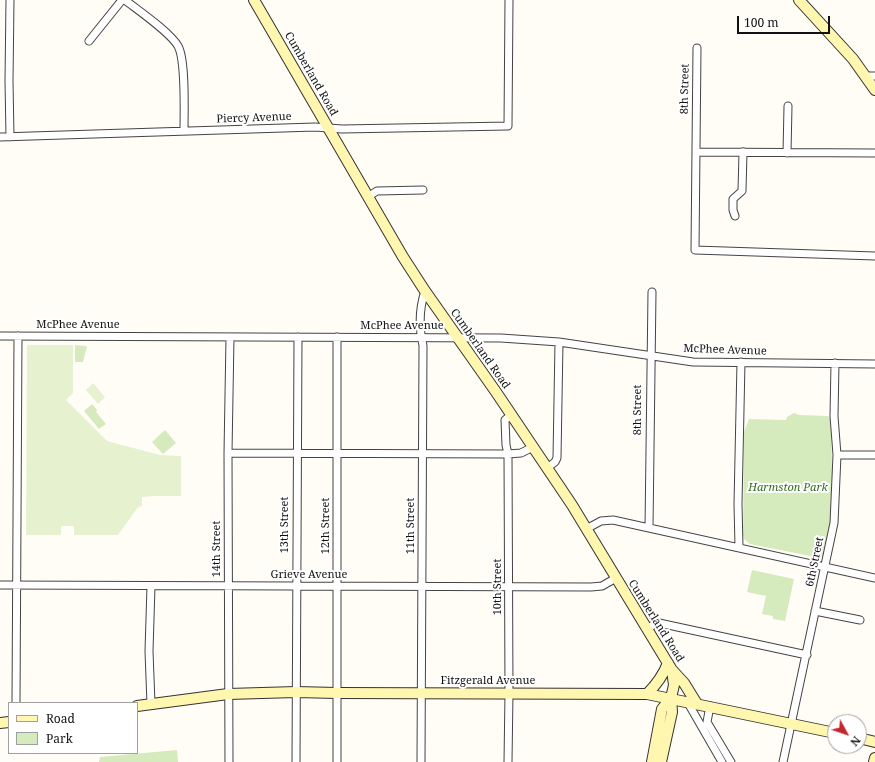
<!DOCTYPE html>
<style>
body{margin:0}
#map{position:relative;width:875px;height:762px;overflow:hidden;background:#fffdf5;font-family:"Noto Serif",serif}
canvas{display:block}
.legend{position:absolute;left:8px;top:702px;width:130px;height:52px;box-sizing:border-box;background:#fff;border:1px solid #a0a0a0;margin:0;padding:5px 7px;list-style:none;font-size:12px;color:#111}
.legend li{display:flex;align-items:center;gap:8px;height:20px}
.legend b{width:20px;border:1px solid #a0a0a0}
.north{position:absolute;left:827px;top:714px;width:40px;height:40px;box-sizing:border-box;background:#fff;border:1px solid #a0a0a0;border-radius:50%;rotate:130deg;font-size:11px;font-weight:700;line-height:16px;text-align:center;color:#111}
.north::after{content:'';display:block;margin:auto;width:14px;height:18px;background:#c4262e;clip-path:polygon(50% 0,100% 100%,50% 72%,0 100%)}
.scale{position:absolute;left:737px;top:16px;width:93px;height:18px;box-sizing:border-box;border:2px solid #111;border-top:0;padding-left:5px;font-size:12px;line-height:14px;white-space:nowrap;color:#111;-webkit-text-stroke:3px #fff;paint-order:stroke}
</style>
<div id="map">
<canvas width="875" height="762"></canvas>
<ul class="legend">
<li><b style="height:5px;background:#fff6b0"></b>Road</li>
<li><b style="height:11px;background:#d5ebbd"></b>Park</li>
</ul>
<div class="north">N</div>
<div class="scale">100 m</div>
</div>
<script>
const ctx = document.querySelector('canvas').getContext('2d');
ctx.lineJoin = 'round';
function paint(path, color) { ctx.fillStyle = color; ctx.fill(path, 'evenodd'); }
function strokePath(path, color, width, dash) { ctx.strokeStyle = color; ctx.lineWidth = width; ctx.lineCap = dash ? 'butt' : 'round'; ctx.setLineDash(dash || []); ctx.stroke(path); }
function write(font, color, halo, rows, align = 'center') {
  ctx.font = font + ' "Noto Serif",serif'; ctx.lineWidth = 4; ctx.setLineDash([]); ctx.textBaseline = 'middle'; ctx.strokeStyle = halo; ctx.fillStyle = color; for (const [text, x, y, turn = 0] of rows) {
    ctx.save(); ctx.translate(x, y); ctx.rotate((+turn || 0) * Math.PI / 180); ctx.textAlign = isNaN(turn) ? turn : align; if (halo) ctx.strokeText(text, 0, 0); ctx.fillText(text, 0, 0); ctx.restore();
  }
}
const green = new Path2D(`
 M75,345L87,346L83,362H75Z
 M92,404L97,410L96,412L106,424L99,429L84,411Z
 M794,413L799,415L828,416L831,419L832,475L830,529L823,556L820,558L750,544L744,539L743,535L744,432L749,419L786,420L787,417Z
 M165,430L176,443L163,454L152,442Z
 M752,570L794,579L785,621L773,619V616L762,614L766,596L747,592Z
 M177,750L178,762H99L100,757Z`);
const pitch = new Path2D(`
 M27,345H73V393L66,400L107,441L160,455L181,456V496H155L142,497V506L138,507L118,535H74V526H61V535H26Z
 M93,383L105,397L98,404L86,390Z`);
const street = new Path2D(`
 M125,0C139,11 170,32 178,46C186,60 184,112 184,131
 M89,41L122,0
 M697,48L695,250L875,256
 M865,76H875
 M0,137L315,127L342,129L508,126L509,0
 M10,137L9,81L10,0
 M696,152L875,153
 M787,153L788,106
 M369,196L377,191L423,190
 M735,216L733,210V199L742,191L743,152
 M0,336L501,338L559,342L693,362L875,364
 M228,453L508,454L521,453L533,447
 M837,455H875
 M547,468L555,462L557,458L559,342
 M649,528L652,292
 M586,529L601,521L613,520L875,578
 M739,547L738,504L741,362
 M0,585L591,587L602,586L616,578
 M815,611L860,620
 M647,629L656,623H659L807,655
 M16,703L18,336
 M688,703L722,762
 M151,704L149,651L151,586
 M710,706L707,722L731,762
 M229,762L228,453L230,337
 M296,762L298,337
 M337,762V337
 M421,762L423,346C419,328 419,309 425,291
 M508,762L509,693L508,454L506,445L505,420L511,415
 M783,762L834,523L837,455L834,416L835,363`);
const secondary = new Path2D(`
 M254,0L403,257L425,291L496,392L572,505L672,670L684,683L697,704
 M799,0L853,59L875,90
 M647,694C657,684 663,676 668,663
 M137,706L228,694L296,692L337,693L647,694L835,733
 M0,723L9,722
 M859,738L875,742
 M652,762L662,709L671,698
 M661,762L672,712L671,698L674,685L672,670
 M874,762L875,758`);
const streetNames = [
 ["Cumberland Road",311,74,60],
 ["8th Street",685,89,-89],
 ["Piercy Avenue",254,118,-2],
 ["McPhee Avenue",78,325],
 ["McPhee Avenue",402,326],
 ["Cumberland Road",480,349,55],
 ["McPhee Avenue",725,350,2],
 ["8th Street",638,410,-90],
 ["13th Street",285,525,-90],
 ["12th Street",326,526,-90],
 ["11th Street",411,526,-90],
 ["14th Street",217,549,-90],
 ["6th Street",815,562,-78],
 ["Grieve Avenue",309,575],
 ["10th Street",498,587,-90],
 ["Cumberland Road",656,621,58],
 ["Fitzgerald Avenue",488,681]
];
const parkNames = [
 ["Harmston Park",788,488]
];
paint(green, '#d5ebbd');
paint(pitch, '#e6f2cf');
strokePath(street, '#444', 9);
strokePath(secondary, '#333', 12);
strokePath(street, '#fff', 7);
strokePath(secondary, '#fff6b0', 10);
write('11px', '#111', '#fff', streetNames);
write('italic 11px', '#2f6b1f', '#fff', parkNames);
</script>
